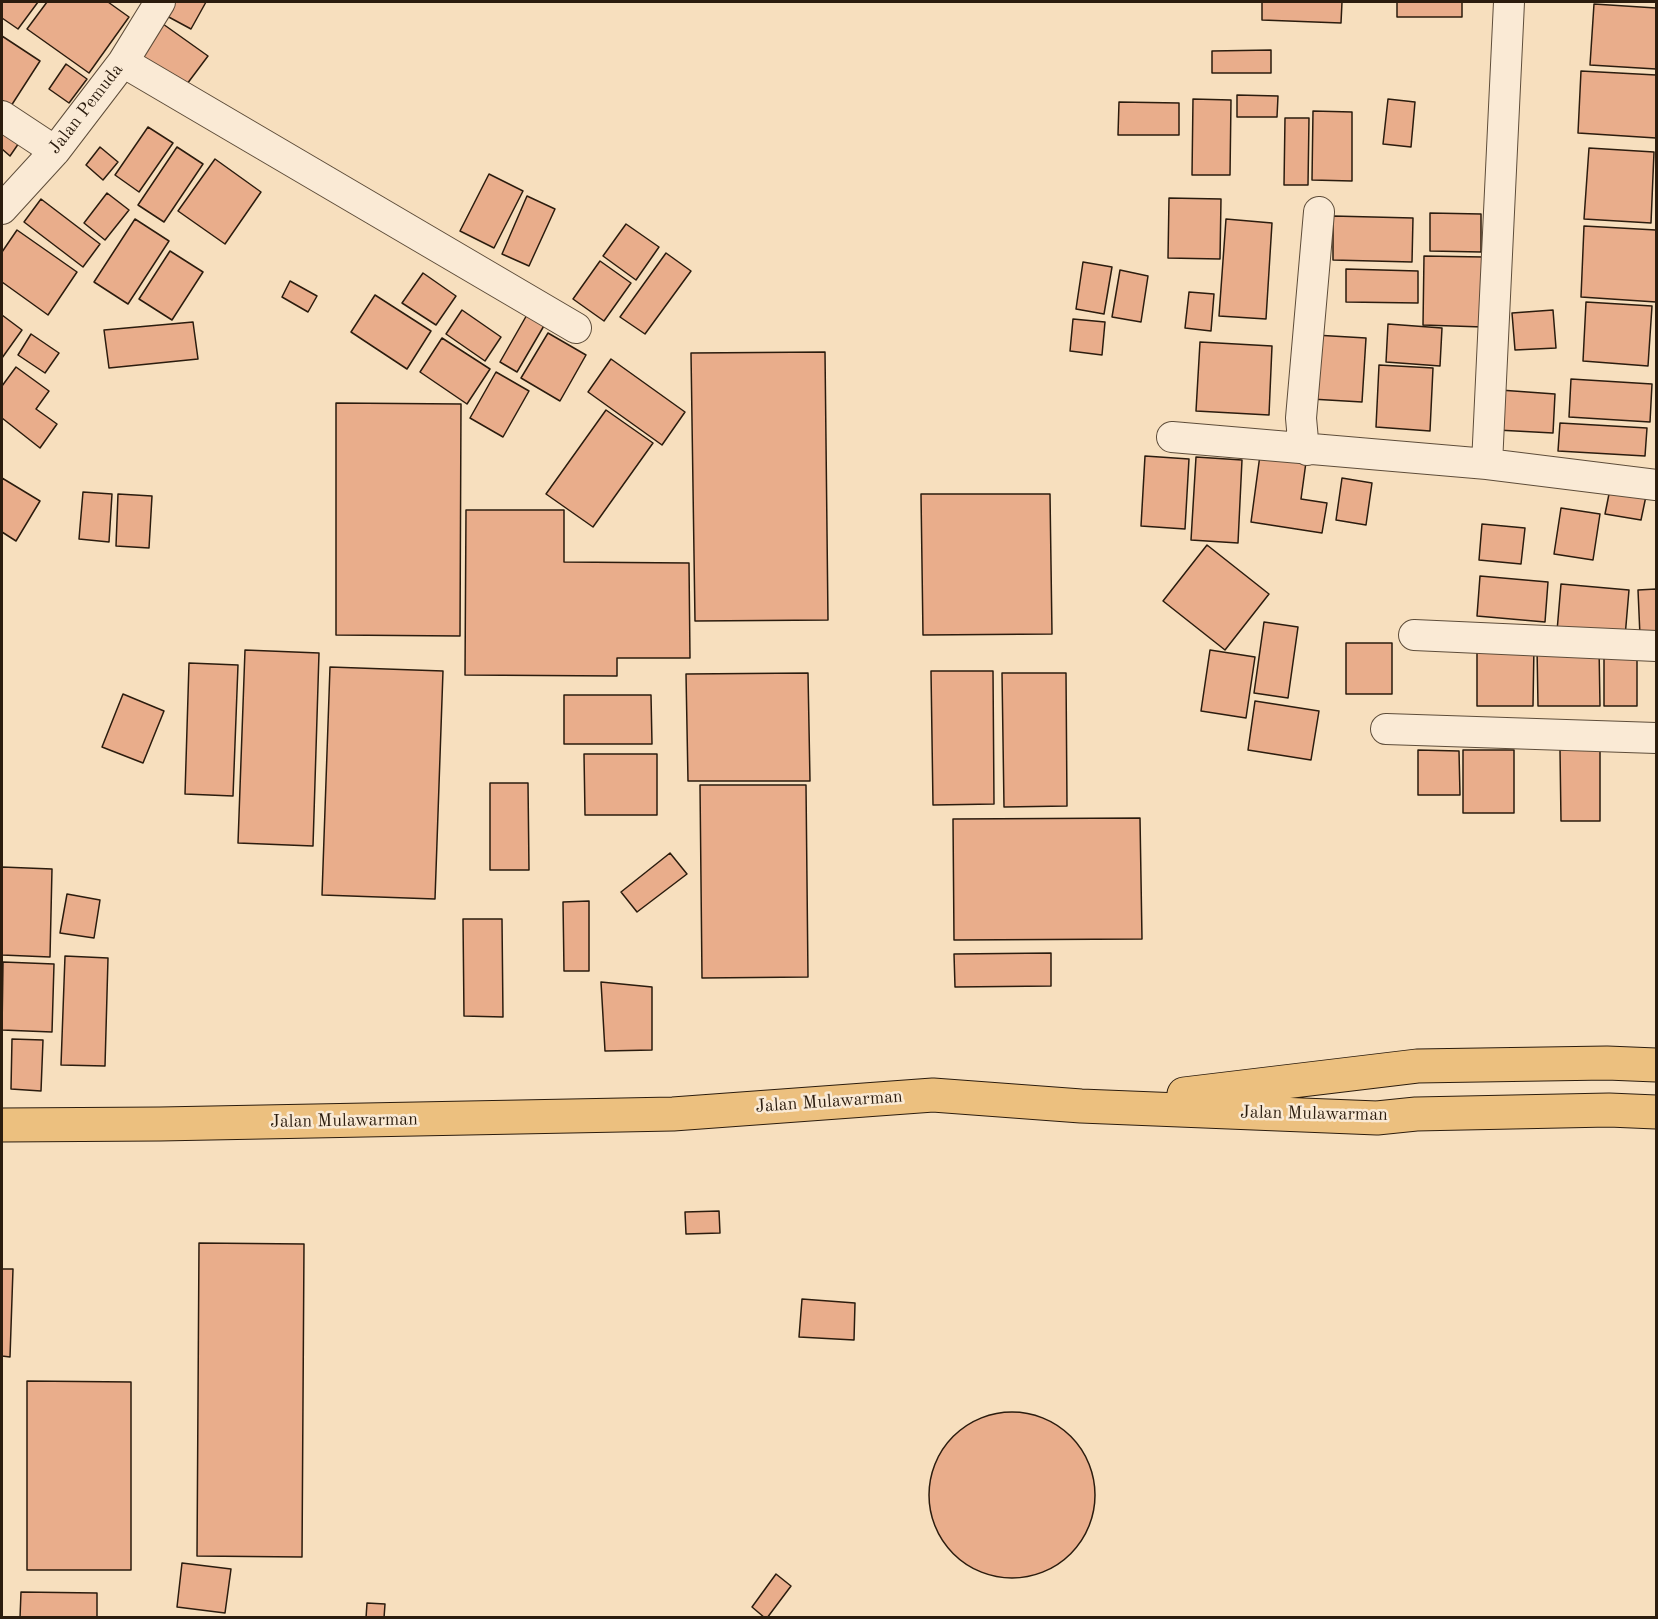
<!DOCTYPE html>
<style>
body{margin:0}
#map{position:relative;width:1658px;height:1619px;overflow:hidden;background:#f7dfbe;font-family:"Old Standard TT",serif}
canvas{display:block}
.frame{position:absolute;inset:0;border:3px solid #2b1c0e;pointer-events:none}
</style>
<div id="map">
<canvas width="1658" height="1619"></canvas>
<div class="frame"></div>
</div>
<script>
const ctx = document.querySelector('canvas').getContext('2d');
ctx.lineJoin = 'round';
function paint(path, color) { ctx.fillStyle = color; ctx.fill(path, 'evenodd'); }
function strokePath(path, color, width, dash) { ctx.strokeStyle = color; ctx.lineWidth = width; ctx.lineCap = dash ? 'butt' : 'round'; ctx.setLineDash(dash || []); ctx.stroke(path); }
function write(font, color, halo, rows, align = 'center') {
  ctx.font = font + ' "Old Standard TT",serif'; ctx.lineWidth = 5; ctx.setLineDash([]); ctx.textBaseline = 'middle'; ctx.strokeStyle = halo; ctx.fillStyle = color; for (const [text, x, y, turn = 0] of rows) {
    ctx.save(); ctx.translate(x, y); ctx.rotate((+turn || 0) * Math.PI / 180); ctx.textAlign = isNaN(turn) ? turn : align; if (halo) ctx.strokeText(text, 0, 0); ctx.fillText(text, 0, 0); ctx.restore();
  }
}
const building = new Path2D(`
 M2,2H38L18,29L2,18Z
 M47,2H108L129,17L89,73L27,29Z
 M173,2H206L191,29L165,15Z
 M1262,2H1342L1341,23L1262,20Z
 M1397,2H1462V17H1397Z
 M1594,4L1656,8V69L1590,65Z
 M163,24L208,56L184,88L140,56Z
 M2,36L40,61L11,106L2,100Z
 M1271,50V73H1212V51Z
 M66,64L87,79L69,103L49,89Z
 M1581,71L1656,75V138L1578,133Z
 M1237,95L1278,96L1277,117H1237Z
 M1193,99L1231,100L1230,175H1192Z
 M1388,99L1415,102L1411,147L1383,144Z
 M1119,102L1179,103V135H1118Z
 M1313,111L1352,112V181L1312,180Z
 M1285,118H1309L1308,185H1284Z
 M2,126L21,140L10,156L2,149Z
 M148,127L173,143L139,192L115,175Z
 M100,147L118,162L103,180L86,165Z
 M177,147L203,164L164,222L138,205Z
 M1589,148L1654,152L1651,223L1584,219Z
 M215,159L261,192L225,244L178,211Z
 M489,174L523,191L494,248L460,231Z
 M107,193L129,210L105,240L84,223Z
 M527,196L555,209L529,266L502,254Z
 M1169,198L1221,199L1220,259L1168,258Z
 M41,199L100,244L83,267L24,222Z
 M1430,213L1481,214V252L1430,251Z
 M1333,216L1413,218L1412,262L1333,260Z
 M135,219L169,241L128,304L94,282Z
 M1226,219L1272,223L1266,319L1219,316Z
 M626,224L659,247L636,280L603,256Z
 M1584,226L1656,230V302L1581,297Z
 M17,230L77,272L48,315L2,282V252Z
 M170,251L203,272L172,320L139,299Z
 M666,253L691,271L645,334L620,317Z
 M1424,256L1484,257L1483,327L1423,325Z
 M600,261L631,283L604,321L573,299Z
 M1083,262L1112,267L1104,314L1076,309Z
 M1346,269L1418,271V303L1346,302Z
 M1120,270L1148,276L1141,322L1112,317Z
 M423,273L456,296L436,325L402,303Z
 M290,281L317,296L308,312L282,297Z
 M1189,292L1214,294L1211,331L1185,328Z
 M375,295L431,331L407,369L351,332Z
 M1586,302L1652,306L1648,366L1583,361Z
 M462,310L501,337L485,361L446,334Z
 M1553,310L1556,348L1515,350L1512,313Z
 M528,313L545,324L517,372L500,362Z
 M2,315L22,330L2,358Z
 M1073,319L1105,322L1102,355L1070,351Z
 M193,322L198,359L109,368L104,330Z
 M1388,324L1442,328L1440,366L1386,362Z
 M548,333L586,355L560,401L521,378Z
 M31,334L59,353L45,373L18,355Z
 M1315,335L1366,338L1362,402L1311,399Z
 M442,338L490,369L467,404L420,372Z
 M1200,342L1272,346L1269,415L1196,411Z
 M825,352L828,620L695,621L691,353Z
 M611,359L685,412L662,445L588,392Z
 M1379,365L1433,368L1430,431L1376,427Z
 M16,367L49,391L36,409L57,424L40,448L2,418V386Z
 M496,372L529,391L503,437L470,418Z
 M1571,379L1652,384L1650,422L1569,417Z
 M1500,390L1555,394L1553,433L1497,430Z
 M336,403L461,404L460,636L336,635Z
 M606,410L653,443L593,527L546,494Z
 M1560,423L1647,428L1645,456L1558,451Z
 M1260,455L1306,462L1301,499L1327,503L1322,533L1251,522Z
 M1145,456L1189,459L1185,529L1141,526Z
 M1196,457L1242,460L1238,543L1191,540Z
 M2,478L40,501L16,541L2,532Z
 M1342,478L1372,483L1366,525L1336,520Z
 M1610,489L1646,496L1641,520L1605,514Z
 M83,492L112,494L109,542L79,539Z
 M118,494L152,496L149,548L116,546Z
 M921,494H1050L1052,634L923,635Z
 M1561,508L1600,514L1593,560L1554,554Z
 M466,510H564V562L689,563L690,658H617V676L465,675Z
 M1482,524L1525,528L1521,564L1479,560Z
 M1207,545L1269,594L1225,650L1163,601Z
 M1480,576L1548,582L1545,622L1477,616Z
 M1561,584L1629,590L1625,637L1557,631Z
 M1656,589V636H1640L1638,590Z
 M1264,622L1298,627L1288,698L1254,693Z
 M1346,643H1392V694H1346Z
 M1477,645H1534L1533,706H1477Z
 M1599,646L1600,706H1538L1537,647Z
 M1604,648H1637V706H1604Z
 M245,650L319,653L313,846L238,843Z
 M1210,650L1255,657L1246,718L1201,711Z
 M189,663L238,665L233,796L185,794Z
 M330,667L443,671L435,899L322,895Z
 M931,671H993L994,804L933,805Z
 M808,673L810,781H688L686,674Z
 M1002,673H1066L1067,806L1004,807Z
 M123,694L164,711L143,763L102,747Z
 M564,695H651L652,744H564Z
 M1255,701L1319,711L1311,760L1248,750Z
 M1418,750L1459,751L1460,795H1418Z
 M1463,750H1514V813H1463Z
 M1560,750H1600V821H1561Z
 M584,754H657V815H585Z
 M490,783H528L529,870H490Z
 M700,785H806L808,977L702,978Z
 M1140,818L1142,939L954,940L953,819Z
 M670,853L687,874L637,912L621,892Z
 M2,867L52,869L50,957L2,955Z
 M67,894L100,900L94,938L60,933Z
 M589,901V971H564L563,902Z
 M463,919H502L503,1017L464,1016Z
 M1051,953V986L955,987L954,954Z
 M65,956L108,958L105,1066L61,1065Z
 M3,962L54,964L52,1032L2,1030Z
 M601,982L652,987V1050L605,1051Z
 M12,1039L43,1040L41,1091L11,1089Z
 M719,1211L720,1233L686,1234L685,1212Z
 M199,1243L304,1244L302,1557L197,1556Z
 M2,1269H13L10,1357L2,1356Z
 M802,1299L855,1303L854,1340L799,1337Z
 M27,1381L131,1382V1570H27Z
 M929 1495a83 83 0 1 1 166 0a83 83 0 1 1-166 0Z
 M182,1563L231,1569L225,1613L177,1607Z
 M776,1574L791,1586L767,1618H765L752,1607Z
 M21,1592L97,1593V1618H20Z
 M367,1603L385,1604L384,1618H366Z`);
const street = new Path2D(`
 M123,62L576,328
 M2,116L55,151
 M2,209L55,151L123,62L160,2
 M1172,437L1487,464L1656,485
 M1307,450L1303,440L1301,418L1319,212
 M1487,464L1509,2
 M1414,635L1656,646
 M1386,729L1656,738`);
const highway = new Path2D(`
 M1184,1094L1417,1066L1607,1063L1656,1065
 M2,1125L160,1124L673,1114L933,1095L1081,1106L1377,1118L1416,1114L1609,1110L1656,1112`);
const streetNames = [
 ["Jalan Pemuda",86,109,-52],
 ["Jalan Mulawarman",829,1102,-4],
 ["Jalan Mulawarman",1314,1114,1],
 ["Jalan Mulawarman",344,1121,-1]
];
paint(building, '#e9ad8b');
strokePath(building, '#2b1c0e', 1.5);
strokePath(street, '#5e4d3a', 32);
strokePath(highway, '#2b1c0e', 35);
strokePath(street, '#faead5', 30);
strokePath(highway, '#ecc07f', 33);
write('18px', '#2b1c0e', '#faead5', streetNames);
</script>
